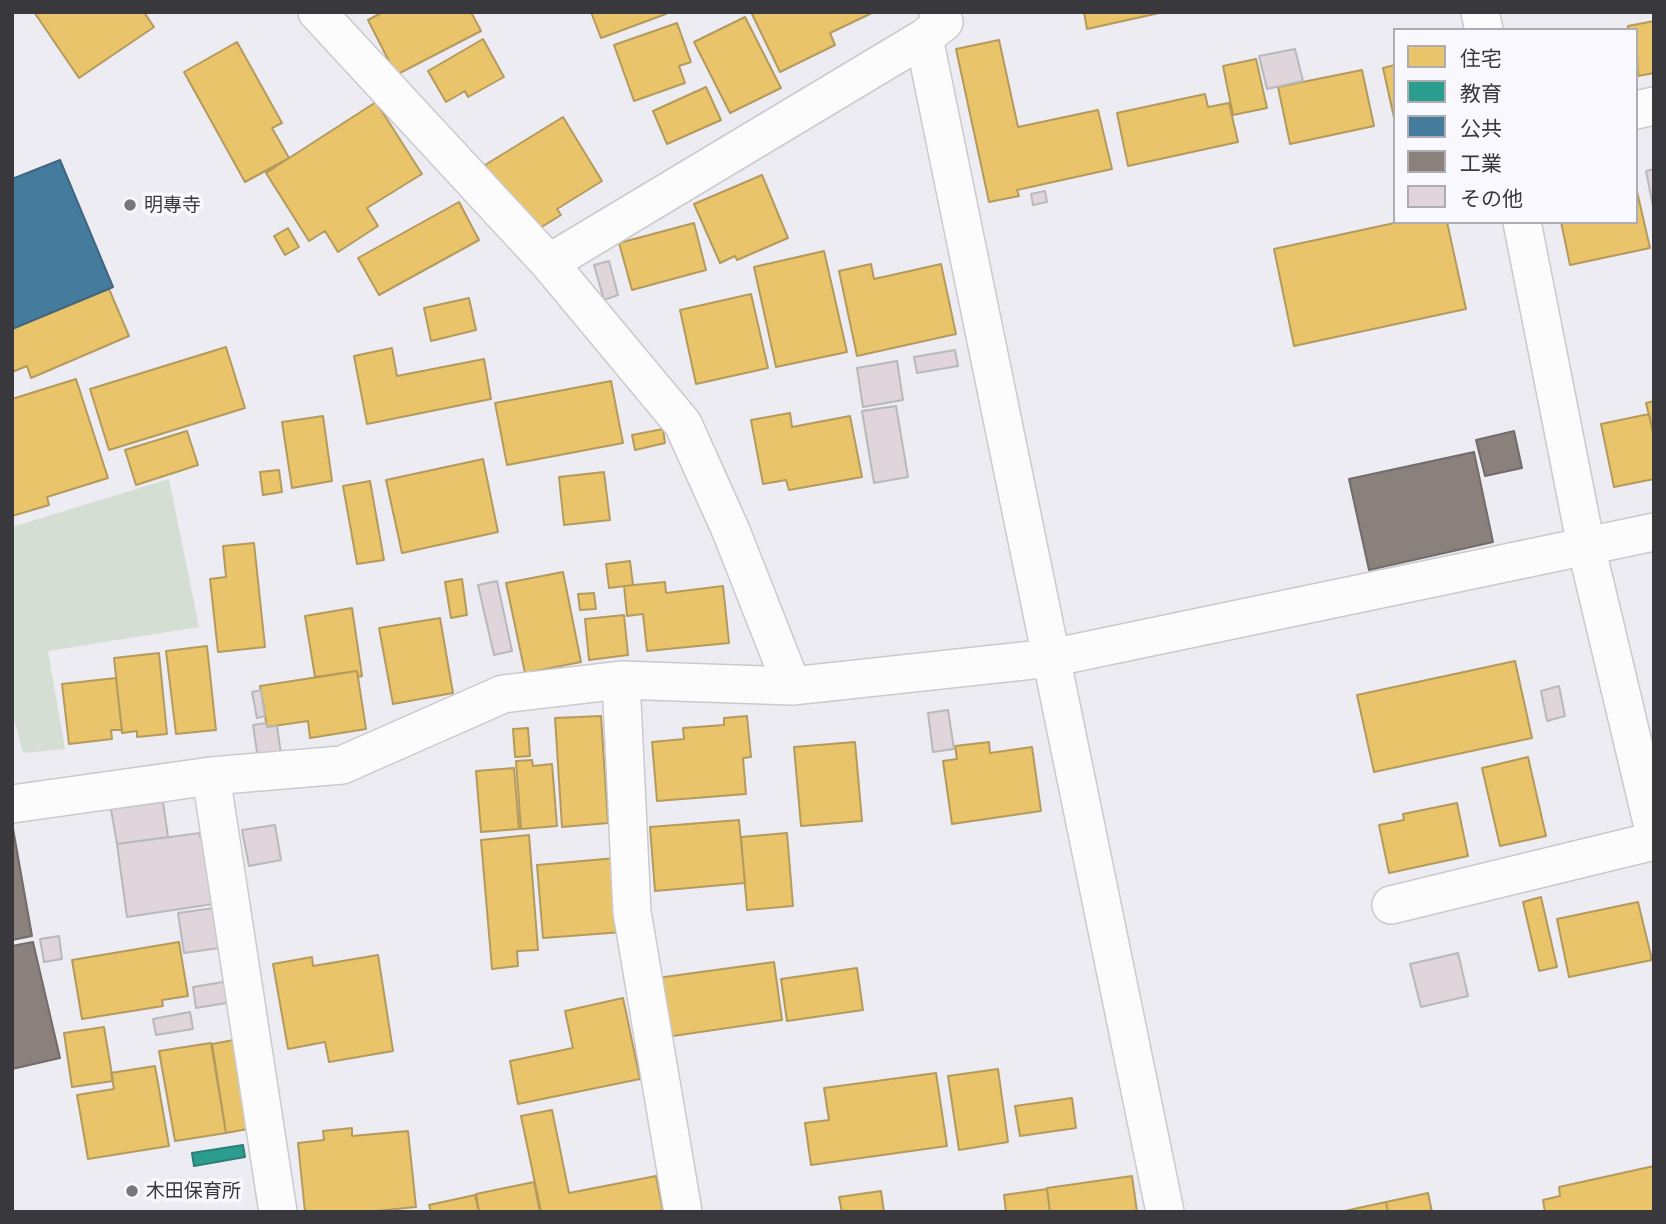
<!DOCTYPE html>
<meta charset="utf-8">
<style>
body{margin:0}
#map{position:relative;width:1666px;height:1224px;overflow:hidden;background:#ececf2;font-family:Barlow,"Noto Sans JP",sans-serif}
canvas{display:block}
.frame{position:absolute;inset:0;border:14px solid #39393d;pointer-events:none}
.legend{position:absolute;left:1393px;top:28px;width:245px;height:196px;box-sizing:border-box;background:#f8f8fe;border:2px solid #acacb1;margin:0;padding:9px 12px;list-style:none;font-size:21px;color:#39393d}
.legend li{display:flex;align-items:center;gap:14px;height:35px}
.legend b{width:35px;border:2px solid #acacb1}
</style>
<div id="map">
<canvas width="1666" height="1224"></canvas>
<div class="frame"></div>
<ul class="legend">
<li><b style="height:19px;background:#e9c46a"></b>住宅</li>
<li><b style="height:19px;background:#2a9d8f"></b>教育</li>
<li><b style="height:19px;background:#457b9d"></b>公共</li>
<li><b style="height:19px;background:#8a817c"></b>工業</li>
<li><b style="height:19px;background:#dfd5db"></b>その他</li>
</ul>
</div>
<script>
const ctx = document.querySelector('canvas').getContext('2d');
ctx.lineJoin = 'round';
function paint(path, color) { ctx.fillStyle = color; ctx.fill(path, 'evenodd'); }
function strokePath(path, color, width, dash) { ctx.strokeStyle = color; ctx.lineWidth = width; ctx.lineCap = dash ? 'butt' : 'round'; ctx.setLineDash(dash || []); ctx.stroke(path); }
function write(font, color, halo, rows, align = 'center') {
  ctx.font = font + ' Barlow,"Noto Sans JP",sans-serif'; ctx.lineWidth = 7; ctx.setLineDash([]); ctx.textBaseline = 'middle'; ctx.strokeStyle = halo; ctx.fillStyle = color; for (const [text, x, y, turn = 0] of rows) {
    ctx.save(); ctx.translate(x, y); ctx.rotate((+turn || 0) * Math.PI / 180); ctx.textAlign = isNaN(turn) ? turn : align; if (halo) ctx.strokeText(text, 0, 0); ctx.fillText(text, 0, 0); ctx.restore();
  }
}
const green = new Path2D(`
 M169,479L199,627L48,651L65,749L23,753L12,712V527Z`);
const homes = new Path2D(`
 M34,12H144L154,27L79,78Z
 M383,12H471L481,31L396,75L368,20Z
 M591,12H665L666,14L601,38Z
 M751,12H874L830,33L835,45L780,72Z
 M1084,12H1164L1087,29Z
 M745,17L781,88L730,113L694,42Z
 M1654,21V73L1638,76L1636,30H1628V26Z
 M677,23L691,62L679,66L685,83L634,101L614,45Z
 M483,39L504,77L468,97L465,91L446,102L428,71Z
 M999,40L1018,127L1098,110L1112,169L1017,190L1019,196L989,202L956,49Z
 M237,42L282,123L272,128L289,158L245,182L184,72Z
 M1256,59L1267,108L1233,115L1223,66Z
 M1395,65V122L1383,68Z
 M1362,70L1374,126L1290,144L1278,87Z
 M706,87L721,120L667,144L653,111Z
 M1205,94L1208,107L1229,103L1238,142L1128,166L1117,113Z
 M376,102L422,174L367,208L378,226L338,252L325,231L309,241L266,173Z
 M563,117L602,181L557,209L561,215L540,228L534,219L522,225L485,165Z
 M762,175L788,238L737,260L735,256L720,263L694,204Z
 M1636,187L1650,248L1570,265L1561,222H1636Z
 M459,202L479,240L379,295L358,258Z
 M1399,222H1447L1466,309L1294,346L1274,249Z
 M694,223L706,270L632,290L619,243Z
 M288,228L299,247L285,255L274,236Z
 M824,251L847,352L776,367L754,267Z
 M871,264L874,279L941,264L956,334L857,356L839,271Z
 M109,289L129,336L31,378L27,366L12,372V329Z
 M751,294L768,368L696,384L680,310Z
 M469,298L476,330L431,341L424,308Z
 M226,347L245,408L109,450L90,389Z
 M392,348L397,376L484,359L491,399L367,424L354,356Z
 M76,379L108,478L47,497L49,505L12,516V399Z
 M611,381L623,443L507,465L495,403Z
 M1654,401V436L1646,403Z
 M790,413L792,427L850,416L862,477L789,490L786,480L763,484L751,420Z
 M1649,414L1654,437V479L1614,487L1601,424Z
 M323,416L332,481L292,488L282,422Z
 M663,429L665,443L635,450L632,435Z
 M187,431L198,465L136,485L125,450Z
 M483,459L498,532L402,553L386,480Z
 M279,470L282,492L263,495L260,472Z
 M604,472L610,520L564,525L559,477Z
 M370,481L384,560L357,564L343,486Z
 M254,543L265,647L218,652L210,579L226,577L223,546Z
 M630,561L633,585L609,588L606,564Z
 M563,572L581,662L525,673L506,583Z
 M462,579L467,615L451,618L445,582Z
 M665,582L666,593L723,586L729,643L647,651L643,614L627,616L624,586Z
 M594,593L596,609L580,610L578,594Z
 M352,608L362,676L358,677L357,671L315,677L305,616Z
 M624,615L628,655L589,660L585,619Z
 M440,618L453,693L393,704L379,628Z
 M207,646L216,730L176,734L166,651Z
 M159,653L167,734L137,737V731L122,733L114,658Z
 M1515,661L1532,738L1374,772L1357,695Z
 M357,671L366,729L310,738L308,721L267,727L260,686Z
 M116,678L122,730H111L112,739L69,744L62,684Z
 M601,716L608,823L562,827L555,718Z
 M747,716L751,757L743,758L746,794L657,801L652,742L684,739L683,728L724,725V718Z
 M528,728L530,756L515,757L513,729Z
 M855,742L862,821L801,826L794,747Z
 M989,742L990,753L1032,747L1041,811L952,824L943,761L957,759L955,746Z
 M1528,757L1546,836L1500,846L1482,768Z
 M532,760L533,766L552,764L557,826L521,829L516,761Z
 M514,768L519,829L481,832L476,771Z
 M1457,803L1468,856L1389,873L1379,825L1404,820L1403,814Z
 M739,820L745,883L655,891L650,827Z
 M787,833L793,906L747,910L741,837Z
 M529,835L538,950L517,951L518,966L492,969L481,840Z
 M616,858L623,932L543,938L537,865Z
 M1541,897L1557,967L1539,971L1523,902Z
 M1638,902L1652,960L1569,977L1557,919Z
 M179,942L188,996L162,1000L163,1006L82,1019L72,960Z
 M378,955L393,1051L329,1062L325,1042L288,1049L273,964L312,957L313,966Z
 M774,962L782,1020L666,1037L657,978Z
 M857,968L863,1010L787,1021L781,979Z
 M623,998L640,1079L518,1104L510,1061L573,1048L565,1011Z
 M104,1027L113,1081L72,1087L64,1033Z
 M239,1039L253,1128L226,1133L212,1044Z
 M211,1043L226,1133L175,1141L159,1051Z
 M155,1066L169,1146L88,1159L77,1095L114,1089L111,1073Z
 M998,1069L1008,1142L959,1150L948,1076Z
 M936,1073L947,1146L811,1165L805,1123L829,1120L824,1088Z
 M1072,1098L1076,1128L1020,1136L1015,1106Z
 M552,1110L569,1193L656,1176L663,1212H541L521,1116Z
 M352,1128V1136L408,1131L416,1207L366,1212H305L298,1143L324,1140L323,1131Z
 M1654,1166V1212H1545L1543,1200L1560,1196L1559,1187Z
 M1132,1176L1137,1212H1050L1047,1188Z
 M534,1182L540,1212H479L476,1194Z
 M1047,1189L1050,1212H1006L1004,1195Z
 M881,1191L884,1212H842L839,1197Z
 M1428,1193L1432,1212H1388L1386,1202Z
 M475,1195L479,1212H431L429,1205Z
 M1386,1202L1388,1212H1340Z`);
const schools = new Path2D(`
 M243,1145L245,1157L194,1166L192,1153Z`);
const public = new Path2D(`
 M60,160L113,287L12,329V179Z`);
const industry = new Path2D(`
 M1514,431L1522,468L1485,476L1476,440Z
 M1474,452L1493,542L1369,570L1349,479Z
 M12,823L32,936L12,940Z
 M33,942L60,1058L12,1069V946Z`);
const building = new Path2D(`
 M1295,49L1303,81L1267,89L1259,56Z
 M1654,169V211L1646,171Z
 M1045,191L1047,202L1033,205L1031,194Z
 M609,261L618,295L604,300L594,265Z
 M955,350L958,366L917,373L914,357Z
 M897,361L903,400L863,407L857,368Z
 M896,406L908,477L874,483L862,411Z
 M497,581L512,651L494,655L478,585Z
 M1559,686L1565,716L1547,721L1541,691Z
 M261,690L265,716L257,718L252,692Z
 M948,710L954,749L933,752L928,713Z
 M266,723L267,727L277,726L281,754L258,759L253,725Z
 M163,802L168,837L117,844L111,809Z
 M275,825L281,860L249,866L242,830Z
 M200,833V837L206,835L213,904L127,917L117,844Z
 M214,908L219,948L184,953L178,913Z
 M59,936L62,959L44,962L40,939Z
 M1458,953L1468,996L1421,1007L1410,964Z
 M229,981L232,1002L196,1008L193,987Z
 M190,1012L193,1029L156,1035L153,1019Z`);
const street = new Path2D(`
 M317,12L549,263L683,424L731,531L792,686
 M1480,12L1484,30
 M924,38L1165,1212
 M1636,110L1654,106
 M1522,222L1586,546L1654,831
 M549,263L924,38L944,22L938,12
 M621,680L632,912L683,1212
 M211,776L278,1212
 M12,804L211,776L342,765L503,694L621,680L792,686L1051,658L1654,532
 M1391,905L1654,841`);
const markers = [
 [130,205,7,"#78787c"],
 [132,1191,7,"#78787c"]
];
const poiNames = [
 ["明專寺",144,205],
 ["木田保育所",146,1191]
];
paint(green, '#d5ded2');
paint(homes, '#e9c46a');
strokePath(homes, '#b49a5c', 2);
paint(schools, '#2a9d8f');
strokePath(schools, '#2e7f76', 2);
paint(public, '#457b9d');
strokePath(public, '#416780', 2);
paint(industry, '#8a817c');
strokePath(industry, '#726b69', 2);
paint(building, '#dfd5db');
strokePath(building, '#b9b8bb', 2);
strokePath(street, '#cacace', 40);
strokePath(street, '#fcfcfd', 37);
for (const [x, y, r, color] of markers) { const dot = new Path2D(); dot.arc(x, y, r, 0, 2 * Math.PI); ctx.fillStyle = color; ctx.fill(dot); strokePath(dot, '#f8f8fe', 2.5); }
write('19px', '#39393d', '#f8f8fe', poiNames, 'left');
</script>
